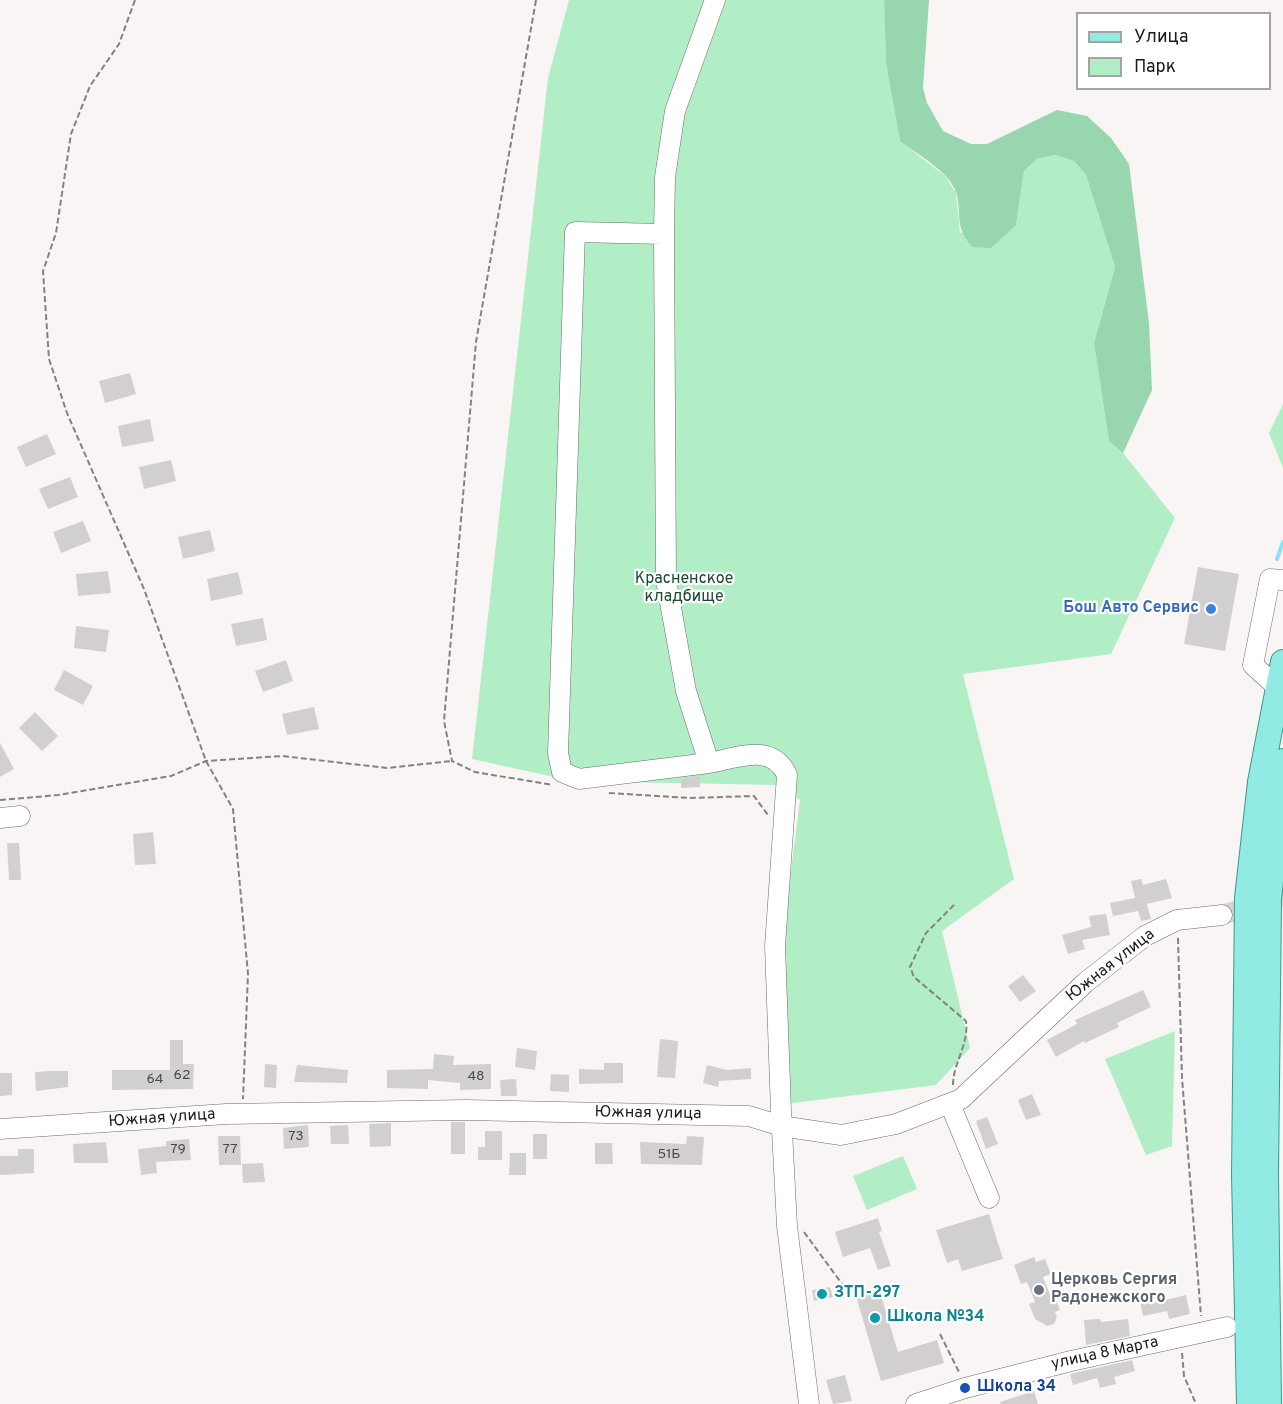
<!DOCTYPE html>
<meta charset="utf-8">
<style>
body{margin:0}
#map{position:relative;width:1283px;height:1404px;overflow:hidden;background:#f9f5f4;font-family:Overpass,sans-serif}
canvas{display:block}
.legend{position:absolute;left:1076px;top:12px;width:195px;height:78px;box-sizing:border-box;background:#fff;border:2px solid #a4a4a3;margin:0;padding:8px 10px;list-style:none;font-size:18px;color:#1c1b1a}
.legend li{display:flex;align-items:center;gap:12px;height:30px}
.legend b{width:30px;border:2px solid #a4a4a3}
</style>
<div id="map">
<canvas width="1283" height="1404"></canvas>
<ul class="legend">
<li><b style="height:8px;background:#92ebe2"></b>Улица</li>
<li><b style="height:16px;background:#b1eec6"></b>Парк</li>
</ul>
</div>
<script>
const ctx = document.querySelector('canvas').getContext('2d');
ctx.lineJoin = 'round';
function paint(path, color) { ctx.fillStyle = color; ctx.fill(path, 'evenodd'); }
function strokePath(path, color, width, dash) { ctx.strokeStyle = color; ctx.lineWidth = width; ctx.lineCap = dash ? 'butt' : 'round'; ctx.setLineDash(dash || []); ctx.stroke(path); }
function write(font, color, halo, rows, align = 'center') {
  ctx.font = font + ' Overpass,sans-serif'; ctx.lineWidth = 4.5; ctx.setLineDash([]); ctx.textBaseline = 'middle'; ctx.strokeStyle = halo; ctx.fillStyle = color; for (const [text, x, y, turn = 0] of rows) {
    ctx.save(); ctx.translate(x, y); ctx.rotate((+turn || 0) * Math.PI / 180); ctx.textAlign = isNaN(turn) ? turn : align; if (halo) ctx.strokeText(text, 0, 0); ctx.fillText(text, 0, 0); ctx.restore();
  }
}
const green = new Path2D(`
 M569,0H884L886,63L900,141L945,176L956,193L960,233L1016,225L1024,171L1037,159L1055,155L1074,161L1086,175L1115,267L1094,343L1109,441L1123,453L1175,518L1111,654L963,674L1014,879L942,931L970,1048L936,1085L785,1104L780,957L800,800L778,785L572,781L472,759L548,78Z
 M1283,404V468L1269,433Z
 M1175,1031L1172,1146L1146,1155L1105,1059Z
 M903,1156L917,1189L867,1210L853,1176Z`);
const forest = new Path2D(`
 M884,0H929L923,88L927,103L943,131L971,144H987L1057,110L1087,116L1111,138L1129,164L1149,323L1152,390L1123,453L1109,441L1094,343L1115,267L1086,175L1074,161L1055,155L1037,159L1024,171L1016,225L991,248L972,247C954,224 962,220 957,195C951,172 918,155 900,141L886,63Z`);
const stream = new Path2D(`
 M1277,559L1283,542`);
const building = new Path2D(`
 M130,373L136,394L105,403L99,381Z
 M150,419L154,441L122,447L118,426Z
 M47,434L56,454L26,467L17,447Z
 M171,460L176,481L144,489L139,467Z
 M70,477L78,497L48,509L39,489Z
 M83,521L91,541L61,553L53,532Z
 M210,530L215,551L183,559L178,537Z
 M1198,567L1239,574L1225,651L1184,644Z
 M108,571L111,593L78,596L76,574Z
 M238,572L243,594L211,601L207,579Z
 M263,618L267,640L236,646L231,624Z
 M76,626L109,630L106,652L74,648Z
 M286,660L293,681L263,692L255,671Z
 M64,670L93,686L83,705L54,690Z
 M314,707L319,729L287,735L282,714Z
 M35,712L58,736L42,751L19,728Z
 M0,743L14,769L0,777Z
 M700,776V787L681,788V779Z
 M153,832L156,864L135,865L133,834Z
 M7,843H19L21,880H9Z
 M1141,879L1143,885L1166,879L1172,898L1147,904L1151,919L1141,921L1138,911L1113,916L1110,903L1135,898L1131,881Z
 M1106,914L1110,935L1082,940L1085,949L1068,954L1062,935L1091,927L1089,916Z
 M1023,975L1036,991L1020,1002L1008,986Z
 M1143,990L1151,1007L1117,1023L1119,1027L1085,1043L1084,1041L1056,1057L1047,1040L1077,1024L1075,1020Z
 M660,1039L678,1041L675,1078L657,1077Z
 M170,1040H183V1064H194L193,1089L112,1090V1070H170Z
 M517,1048L537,1051L535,1070L515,1067Z
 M434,1054L454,1056L453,1065L491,1064V1089L460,1090V1083L428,1080V1089L387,1088V1070L433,1069Z
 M604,1063H623V1083L579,1084V1069L604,1070Z
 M265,1064L277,1065L276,1088L264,1087Z
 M297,1065L348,1070L347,1083L294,1082Z
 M707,1065L727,1070L751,1068V1079L719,1081L718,1087L703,1083Z
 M50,1071H68V1087L36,1091L35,1072Z
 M0,1073H12V1095L0,1096Z
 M551,1074L569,1075V1092L550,1091Z
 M516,1079L517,1096H501L500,1080Z
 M1032,1094L1041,1115L1026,1120L1018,1100Z
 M987,1117L998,1144L986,1149L976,1121Z
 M451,1122H465V1154H451Z
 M391,1123V1146L370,1147L369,1124Z
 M308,1125L309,1147L284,1149L283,1128Z
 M348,1125L349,1144H331L330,1126Z
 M485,1131H502V1160H478V1147H485Z
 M533,1134H547V1159H533Z
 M218,1136H240L241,1165H219Z
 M687,1136L704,1137L702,1165L641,1164L640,1142L686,1144Z
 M189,1139L191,1160L156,1162L157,1173L141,1175L138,1149L166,1146V1141Z
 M106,1142L108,1163H74L73,1144Z
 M595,1143H612L613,1164H595Z
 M18,1149H34V1173L0,1175V1156H18Z
 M510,1153H526V1175H509Z
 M263,1163L265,1182L243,1183L242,1164Z
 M989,1214L1003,1259L962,1271L958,1259L947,1263L936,1230Z
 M878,1218L882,1231L879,1232L891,1266L878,1270L870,1248L843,1257L835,1232Z
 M1034,1257L1036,1262L1045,1259L1051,1274L1043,1277L1051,1297L1055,1296L1060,1310L1055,1312L1057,1317L1054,1324L1047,1326L1035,1319L1029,1304L1035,1302L1027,1282L1021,1284L1014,1265Z
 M830,1287L833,1297L814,1301L812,1290Z
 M879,1289L898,1352L937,1340L944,1363L881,1381L856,1296Z
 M1186,1295L1190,1314L1169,1319L1167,1311L1143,1316L1140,1301L1152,1298L1153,1303Z
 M1100,1319L1101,1322L1128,1319L1130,1336L1086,1345L1084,1320Z
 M1132,1360L1135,1371L1114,1377L1116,1384L1100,1388L1097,1378L1073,1385L1070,1374Z
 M845,1375L852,1401L833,1404L826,1380Z
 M1034,1391L1038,1404H1001L1000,1402Z`);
const minorTunnel = new Path2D(`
 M1222,915L1283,896`);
const path = new Path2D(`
 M135,0L119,44L90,86L71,134L56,233L43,271L49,359L67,413L144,589L206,761L233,809L248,974L243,1099
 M536,0L476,342L444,721L452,761L475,772L553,785
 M609,793L689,798L754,796L768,815
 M0,800L58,795L171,776L206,761L282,756L387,768L452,761
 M1178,938L1182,1078L1201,1316
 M953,1085C953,1063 969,1045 966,1021L914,977L910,967L926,933L955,904
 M804,1232L845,1288
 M940,1334L959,1372
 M1182,1353L1184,1376L1196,1404`);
const minor = new Path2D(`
 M715,0L675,111L665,177L664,234L666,580L686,691L709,763C738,758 772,742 787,775L775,946L781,1111L787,1226L809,1404
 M664,234L575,232L558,753L562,772L579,779L709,763
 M1277,687L1253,665L1270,579L1283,580
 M0,818L20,816
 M950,1104L989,1198
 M0,1129L226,1114L465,1110L749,1116L781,1126L841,1135L896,1124L961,1099L1086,982L1145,936L1177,920L1222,915
 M916,1404L965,1388L1071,1361L1227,1327`);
const major = new Path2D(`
 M1249,1404L1244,1175L1247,898L1260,782L1283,662
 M1269,1404L1266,1175L1269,900L1283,761`);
const markers = [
 [1211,609,6,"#3f7fe0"],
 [1039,1290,6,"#6b7280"],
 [822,1294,6,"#0f9aa8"],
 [875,1318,6,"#0f9aa8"],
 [965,1388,6,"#1a4fb4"]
];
const numberNames = [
 ["62",182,1076],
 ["48",476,1077],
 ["64",155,1080],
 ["73",296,1137],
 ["79",178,1150],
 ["77",230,1150],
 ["51Б",669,1155]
];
const parkNames = [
 ["Красненское",684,580],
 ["кладбище",684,598]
];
const shopNames = [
 ["Бош Авто Сервис",1199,609]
];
const streetNames = [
 ["Южная улица",1111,966,-38],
 ["Южная улица",648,1114,1],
 ["Южная улица",162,1119,-4],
 ["улица 8 Марта",1105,1354,-12]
];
const worshipNames = [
 ["Церковь Сергия",1051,1281],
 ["Радонежского",1051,1299]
];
const cultureNames = [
 ["ЗТП-297",834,1294],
 ["Школа №34",887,1318]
];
const transitNames = [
 ["Школа 34",977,1388]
];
paint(green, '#b1eec6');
paint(forest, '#97d6ae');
strokePath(stream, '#8fe1f8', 4);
paint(building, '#d2cfd1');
strokePath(minorTunnel, '#d8d4d3', 20, [20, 10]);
strokePath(minor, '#6e6a69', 21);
strokePath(major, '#3a9a8f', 26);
strokePath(path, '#848281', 2, [6, 3]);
strokePath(minor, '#fff', 20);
strokePath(major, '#92ebe2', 24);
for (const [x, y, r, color] of markers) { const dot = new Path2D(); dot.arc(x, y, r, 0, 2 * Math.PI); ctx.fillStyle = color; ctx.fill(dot); strokePath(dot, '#fff', 2); }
write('14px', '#4a4848', null, numberNames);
write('16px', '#1a4a2f', '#fff', parkNames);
write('bold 16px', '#366cbe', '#fff', shopNames, 'right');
write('16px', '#1c1b1a', '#fff', streetNames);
write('bold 16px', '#5b616d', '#fff', worshipNames, 'left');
write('bold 16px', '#0d838f', '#fff', cultureNames, 'left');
write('bold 16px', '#164399', '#fff', transitNames, 'left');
</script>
